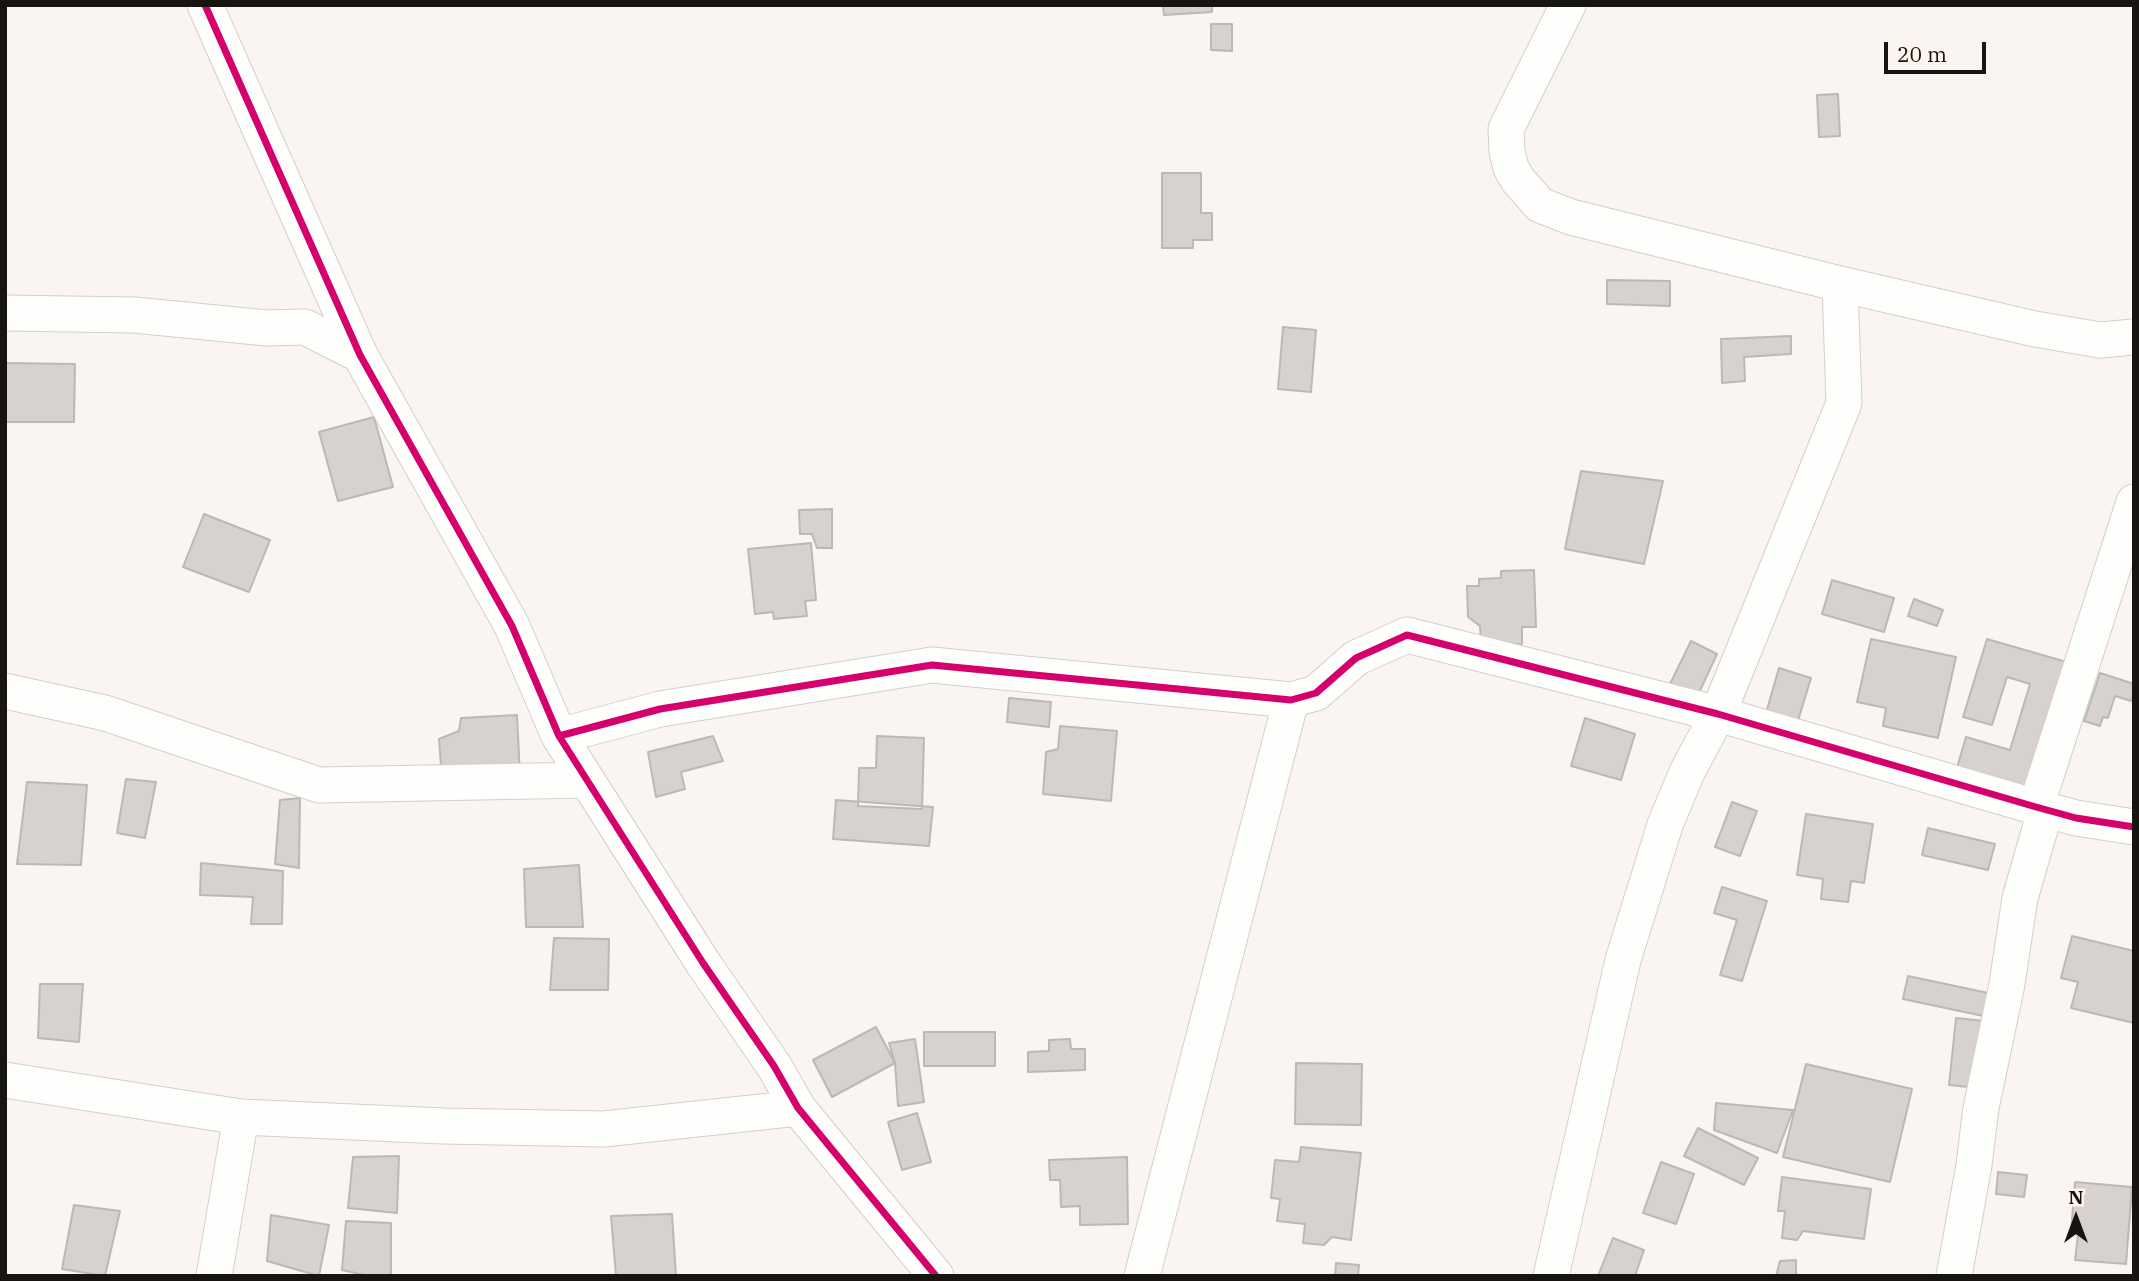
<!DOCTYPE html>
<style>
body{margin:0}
#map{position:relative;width:2139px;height:1281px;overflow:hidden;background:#faf5f0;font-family:"IBM Plex Serif",serif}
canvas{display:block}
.frame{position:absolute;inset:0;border:7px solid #181410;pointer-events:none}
.north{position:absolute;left:2041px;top:1183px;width:70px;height:70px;-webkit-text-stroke:5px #fff4eb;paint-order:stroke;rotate:0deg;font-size:19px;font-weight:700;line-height:28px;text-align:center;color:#181410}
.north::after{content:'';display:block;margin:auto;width:24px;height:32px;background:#181410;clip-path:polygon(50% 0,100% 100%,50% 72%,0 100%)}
.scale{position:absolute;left:1884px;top:42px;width:102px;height:32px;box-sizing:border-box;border:4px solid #181410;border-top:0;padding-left:9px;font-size:21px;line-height:24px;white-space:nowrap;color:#181410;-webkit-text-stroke:5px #fff4eb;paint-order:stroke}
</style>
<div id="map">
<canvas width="2139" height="1281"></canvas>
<div class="frame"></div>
<div class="north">N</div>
<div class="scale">20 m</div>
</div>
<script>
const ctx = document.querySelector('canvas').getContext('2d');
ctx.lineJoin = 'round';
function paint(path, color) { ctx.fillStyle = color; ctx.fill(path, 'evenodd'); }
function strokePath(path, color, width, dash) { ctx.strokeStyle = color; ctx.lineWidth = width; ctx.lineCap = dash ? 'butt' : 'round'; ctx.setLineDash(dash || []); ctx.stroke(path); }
const building = new Path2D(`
 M1163,5H1212V12L1164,15Z
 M1211,24H1232V51L1211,50Z
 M1838,94L1840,136L1819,137L1817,95Z
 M1162,173H1201V213H1212V240H1193V248H1162Z
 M1607,280L1670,281V306L1607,304Z
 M1283,327L1316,330L1311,392L1278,389Z
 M1791,336V354L1744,357L1745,381L1722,383L1721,339Z
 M5,363L75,364L74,422H5Z
 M374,417L393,487L338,501L319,432Z
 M1581,471L1663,481L1644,564L1565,549Z
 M832,509V548H817L812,534H800L799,510Z
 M204,514L270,540L249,592L183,567Z
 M811,543L816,600L805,601L807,616L774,619L773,612L755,614L748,549Z
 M1534,570L1536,627H1522V644L1481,645L1480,626L1468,617L1467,586H1479V579L1501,578V571Z
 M1832,580L1894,598L1884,632L1822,614Z
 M1914,599L1943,610L1937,626L1908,616Z
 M1871,639L1956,657L1938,738L1883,726L1886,708L1857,702Z
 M1987,639L2070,663L2032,793L1956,771L1966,737L2010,750L2030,684L2007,677L1992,725L1963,717Z
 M1691,641L1717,654L1697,697L1670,684Z
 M1779,668L1811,678L1797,724L1761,730Z
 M2100,673L2134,684V693L2131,701L2115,696L2108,718L2103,717L2100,726L2084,721Z
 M1009,698L1051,702L1049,727L1007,722Z
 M517,715L520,776L442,780L439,739L459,731L461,718Z
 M1585,718L1635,734L1621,780L1571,766Z
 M1060,726L1117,731L1111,801L1043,794L1046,752L1058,749Z
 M713,736L723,761L681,772L685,789L656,797L648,752Z
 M877,736L924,738L922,809L858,806L859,768H876Z
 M126,779L156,782L145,838L117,833Z
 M27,782L87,785L81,865L17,864Z
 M300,798L299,868L275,864L280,800Z
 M836,800L933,807L929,846L833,839Z
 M1732,802L1757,811L1740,856L1715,847Z
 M1806,814L1873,824L1864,883L1851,881L1848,902L1821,899L1823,879L1797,875Z
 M1928,828L1995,844L1988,870L1922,855Z
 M201,863L283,871L282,924H251L253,897L200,895Z
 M579,865L583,927H526L524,869Z
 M1722,887L1767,901L1742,981L1720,975L1737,920L1714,913Z
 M2072,936L2134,951V1023L2071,1008L2078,982L2061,978Z
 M554,938L609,939L608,990H550Z
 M1908,976L1993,994L1988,1017L1903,999Z
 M40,984H83L79,1042L38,1038Z
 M1956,1018L1985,1021L1978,1088L1949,1085Z
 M876,1027L895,1063L832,1097L813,1060Z
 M924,1032H995V1066H924Z
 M915,1039L924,1102L898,1106L895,1063L889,1043Z
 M1070,1039L1071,1049H1085V1070L1028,1072V1052L1049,1051V1040Z
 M1296,1063L1362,1064L1361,1125L1295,1124Z
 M1806,1064L1912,1089L1890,1182L1783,1157Z
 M1716,1103L1793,1110L1777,1153L1714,1130Z
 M917,1113L931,1162L902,1170L888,1122Z
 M1698,1128L1758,1158L1744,1185L1684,1156Z
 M1301,1147L1361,1153L1351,1240L1332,1237L1324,1245L1303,1243L1305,1224L1277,1221L1280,1199L1271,1198L1275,1160L1299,1162Z
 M399,1156L397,1213L348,1208L353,1157Z
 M1127,1157L1128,1224L1080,1225V1206L1061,1207L1060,1180H1050L1049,1160Z
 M1661,1162L1694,1174L1676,1224L1643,1213Z
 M1998,1172L2027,1175L2024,1197L1996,1194Z
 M1782,1177L1871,1189L1864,1239L1803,1231L1797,1240L1782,1238L1785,1211H1778Z
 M2075,1182L2132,1187L2126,1264L2075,1260L2078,1235L2071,1232Z
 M74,1205L120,1211L105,1276L62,1269Z
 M672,1214L676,1276H616L611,1216Z
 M271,1215L329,1225L319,1276L267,1261Z
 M346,1221L391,1223V1276H369L342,1270Z
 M1613,1238L1644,1250L1635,1276H1598Z
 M1796,1260V1275L1800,1276H1776L1780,1261Z
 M1336,1263L1359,1265L1358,1276H1335Z`);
const minor = new Path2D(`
 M205,5L360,355L512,626L559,736L703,963L774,1066L798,1108L936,1276
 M1568,5L1506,129L1507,151L1511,168L1518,180L1540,205L1571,217L1840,284L2035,329L2100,340L2134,337
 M5,313L134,315L267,328L305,327L360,355
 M5,691L105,713L319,785L587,780
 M559,736L660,709L932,665L1291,700L1316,693L1356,658L1407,635L1718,714L2036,807L2076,818L2134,827
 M2036,807L2134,502
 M5,1080L241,1117L443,1126L604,1129L798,1108
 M214,1276L241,1117
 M1142,1276L1291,700
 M1551,1276L1623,960L1665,825L1687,772L1718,714L1844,403L1840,284
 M1954,1276L1974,1165L1981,1108L2007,984L2020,898L2040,829L2043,809`);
const cycleway = new Path2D(`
 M205,5L360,355L512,626L559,736L703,963L774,1066L798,1108L936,1276
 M559,736L660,709L932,665L1291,700L1316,693L1356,658L1407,635L1718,714L2036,807L2076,818L2134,827`);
paint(building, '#d7d2cd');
strokePath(building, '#bcb8b4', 2);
strokePath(minor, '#d4cfcb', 37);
strokePath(minor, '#fefefd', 35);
strokePath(cycleway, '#d6006c', 7);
</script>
